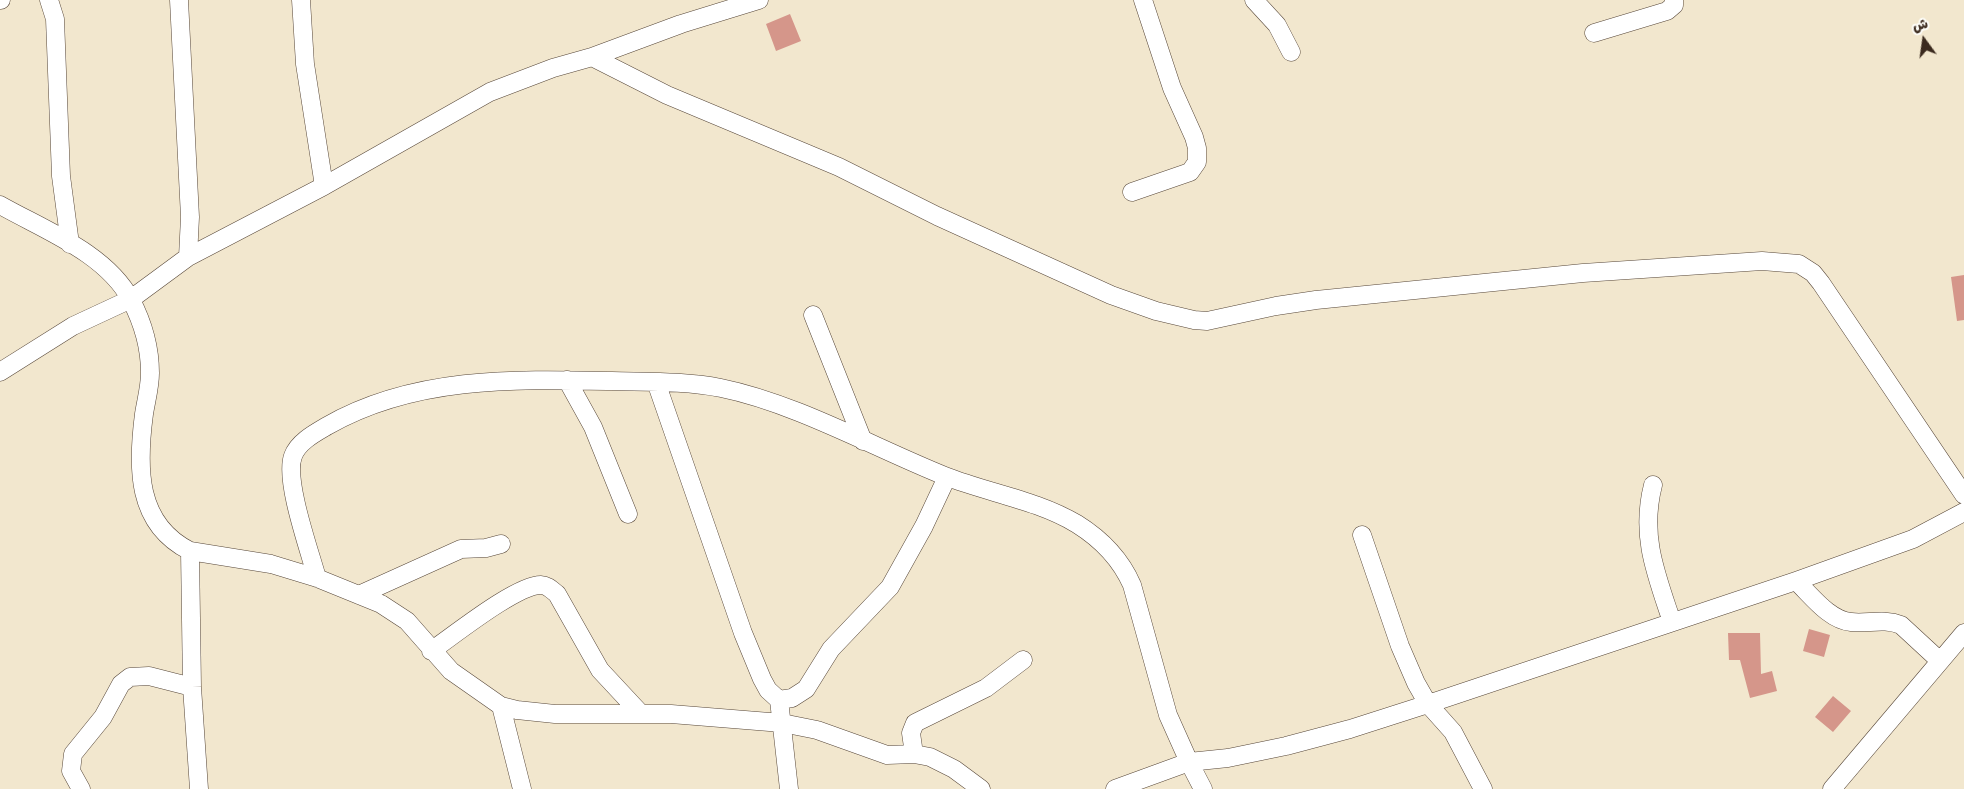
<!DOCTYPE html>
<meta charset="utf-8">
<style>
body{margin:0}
#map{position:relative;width:1964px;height:789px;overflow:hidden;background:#f2e7ce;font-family:Kalam,"Playpen Sans Arabic",sans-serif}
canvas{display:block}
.north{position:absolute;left:1899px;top:15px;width:50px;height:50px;-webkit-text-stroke:4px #fdfcf7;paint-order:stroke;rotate:346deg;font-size:14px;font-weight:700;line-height:20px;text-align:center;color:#3b2a1e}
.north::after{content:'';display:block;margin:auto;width:18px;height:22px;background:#3b2a1e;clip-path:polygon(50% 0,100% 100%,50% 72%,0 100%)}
</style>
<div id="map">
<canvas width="1964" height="789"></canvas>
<div class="north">ش</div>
</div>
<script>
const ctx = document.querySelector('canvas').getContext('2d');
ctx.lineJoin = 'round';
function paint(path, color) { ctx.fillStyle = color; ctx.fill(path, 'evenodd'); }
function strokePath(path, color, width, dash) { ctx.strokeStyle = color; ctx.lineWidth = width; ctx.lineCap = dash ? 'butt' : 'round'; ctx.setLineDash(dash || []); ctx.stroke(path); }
const building = new Path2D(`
 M790,14L801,41L776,51L766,24Z
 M1964,275V320L1957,321L1951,277Z
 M1809,629L1830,635L1824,657L1803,651Z
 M1728,633H1760L1761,674L1772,671L1777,691L1750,698L1740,660H1729Z
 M1833,696L1851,711L1833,732L1815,717Z`);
const minor = new Path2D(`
 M0,0H1
 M49,0L55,19L61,176L70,244
 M179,0L190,217L188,257
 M301,0L305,64L324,186
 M1254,0L1277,25L1291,52
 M1594,33L1667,11L1674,5V0
 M592,57L667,95L839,167L937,216L1111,295L1156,311L1194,320L1207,321L1276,306L1316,300L1583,273L1762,261L1799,264L1813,273L1821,283L1964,495
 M1132,192L1190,172L1197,162V148L1194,137L1172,88L1143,0
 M0,205C44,230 106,253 131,300C143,323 150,347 150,373C150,387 146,401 144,414C137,467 136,524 190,551L271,564L317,578L381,604L407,621L451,671L501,706L517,710L555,714H671L782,723L817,730L887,755L914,754L930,757L954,769L981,789
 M813,315L863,441
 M0,372L73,326L131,299L188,257L324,186L490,92L553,68L592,57L681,24L759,0
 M567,380L593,427L628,514
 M656,382L743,633L762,679L768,690L779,700L789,789
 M1653,485C1640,536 1656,574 1672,622
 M1362,535L1400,646L1416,683L1428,704L1453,732L1483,789
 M190,551L192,687L199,789
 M317,578C310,552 284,480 293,456C298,442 315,433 327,426C414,376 516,379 612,381C649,382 685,381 721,388C795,403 875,448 945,476C988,493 1037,500 1077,524C1101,539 1121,560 1132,585L1168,715L1189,762L1228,758L1286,746L1350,729L1428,704L1796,581L1913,539L1964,512
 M1796,581C1811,595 1829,620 1851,622C1868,624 1884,618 1901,625L1940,661
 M359,595L461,549L486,548L501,544
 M431,651C453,636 516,585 541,585C547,585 552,590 557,594L600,670L641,714
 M779,700L792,698L806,689L831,649L890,587L924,526L947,477
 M501,706L522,789
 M914,754L911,733L915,723L986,688L1023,660
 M81,789L71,771L73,754L103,717L121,684L130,677L149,676L192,687
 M1115,789L1189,762L1203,789
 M1832,789L1964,633`);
paint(building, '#d5968a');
strokePath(minor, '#564638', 19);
strokePath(minor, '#fff', 18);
</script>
